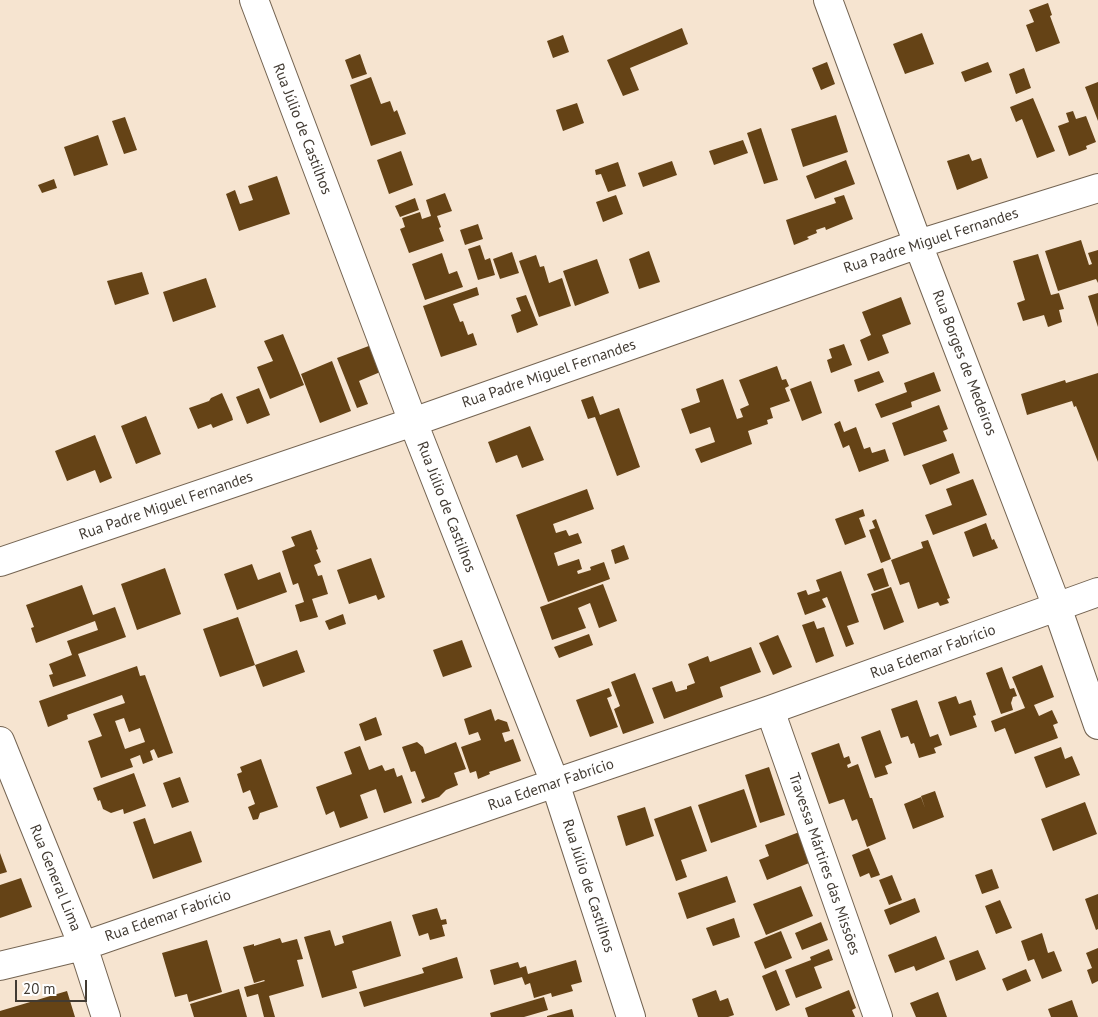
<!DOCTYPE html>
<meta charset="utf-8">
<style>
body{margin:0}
#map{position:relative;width:1098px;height:1017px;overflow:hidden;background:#f6e4d0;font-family:"PT Sans",sans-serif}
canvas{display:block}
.scale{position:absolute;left:15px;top:980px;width:72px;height:22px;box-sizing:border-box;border:2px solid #423b33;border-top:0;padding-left:6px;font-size:15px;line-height:18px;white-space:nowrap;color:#423b33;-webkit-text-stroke:4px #fff;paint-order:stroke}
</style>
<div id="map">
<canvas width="1098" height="1017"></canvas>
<div class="scale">20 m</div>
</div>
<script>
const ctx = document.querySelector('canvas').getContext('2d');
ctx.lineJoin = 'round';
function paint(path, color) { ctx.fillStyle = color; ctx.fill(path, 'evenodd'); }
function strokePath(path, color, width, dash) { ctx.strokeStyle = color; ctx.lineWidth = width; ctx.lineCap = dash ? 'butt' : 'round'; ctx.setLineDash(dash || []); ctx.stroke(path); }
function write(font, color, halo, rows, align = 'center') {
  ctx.font = font + ' "PT Sans",sans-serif'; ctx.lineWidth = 5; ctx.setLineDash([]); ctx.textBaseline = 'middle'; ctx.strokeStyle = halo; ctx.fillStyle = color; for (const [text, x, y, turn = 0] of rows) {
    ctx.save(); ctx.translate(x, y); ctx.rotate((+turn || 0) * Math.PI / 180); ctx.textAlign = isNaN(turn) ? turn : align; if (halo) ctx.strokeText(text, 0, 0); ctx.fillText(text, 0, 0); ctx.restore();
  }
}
const building = new Path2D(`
 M1048,3L1052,15L1050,16L1060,43L1036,52L1026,25L1034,22L1029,10Z
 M682,28L688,44L630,68L639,90L623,96L607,60Z
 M922,33L934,64L905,74L893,44Z
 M563,35L569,52L553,58L547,41Z
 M360,54L367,74L352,79L345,60Z
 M827,62L835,84L821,90L812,68Z
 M988,62L992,72L965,82L961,72Z
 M1024,68L1031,88L1016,94L1009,74Z
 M371,77L381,104L390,101L394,112L397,110L406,134L371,146L350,85Z
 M1098,82V121L1085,87Z
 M1033,98L1055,151L1037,158L1022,119L1016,122L1010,107Z
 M577,103L584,123L563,131L556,110Z
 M1073,111L1076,119L1086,116L1096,142L1086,146L1087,149L1069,156L1058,126L1069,122L1066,113Z
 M836,115L848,152L803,167L791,129Z
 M125,117L137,150L124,154L112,121Z
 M761,128L778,180L764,184L747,133Z
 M98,135L108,165L74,176L64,147Z
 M743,140L748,153L714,165L709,151Z
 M401,151L413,185L389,194L377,160Z
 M969,154L972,161L981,158L988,178L957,190L947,161Z
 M846,160L855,184L815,199L806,176Z
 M672,161L677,175L643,187L638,173Z
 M618,162L626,186L608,192L601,174L596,175L595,170Z
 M277,176L290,214L239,231L226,194L235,190L240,204L253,200L248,186Z
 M54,179L57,188L42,193L38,185Z
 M445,193L452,211L437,216L441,227L439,228L444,241L409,253L400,229L405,227L402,218L420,212L422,219L431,216L426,200Z
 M616,195L623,214L603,222L596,202Z
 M844,195L853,219L826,230L825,227L816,230L817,233L807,237L809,239L794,245L786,220L836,203L834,198Z
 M415,198L419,210L400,217L395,206Z
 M478,224L483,239L465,245L460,230Z
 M1081,240L1089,265L1092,264L1088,253L1098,250V283L1096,279L1058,291L1045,251Z
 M480,245L485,260L490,258L495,275L478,280L468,249Z
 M649,251L660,282L639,289L629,259Z
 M512,252L519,273L500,279L493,259Z
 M442,253L449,274L457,271L463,287L425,300L412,264Z
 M1038,254L1051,295L1059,293L1064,309L1059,310L1062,322L1048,327L1044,315L1023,321L1017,303L1025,300L1013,261Z
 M536,255L540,267L544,266L549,283L562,278L571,306L539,317L519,261Z
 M597,259L609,293L575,306L563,271Z
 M142,272L149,294L115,305L107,281Z
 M206,278L216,307L173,322L163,292Z
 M477,287L479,295L453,304L460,322L463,321L468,335L473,333L477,345L441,357L423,306Z
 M1098,293V327L1088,296Z
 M526,295L538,325L517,333L511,315L521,311L516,298Z
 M901,297L911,324L882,335L889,353L868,361L860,340L871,335L862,312Z
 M283,334L304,385L270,399L257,367L273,361L264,341Z
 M374,344L385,370L359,381L368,404L357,408L337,358Z
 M844,344L852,365L831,373L827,360L832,358L829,349Z
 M332,361L351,411L320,423L301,374Z
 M777,366L782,380L786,379L789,386L785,388L790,401L770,408L773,418L767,420L768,424L748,431L752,444L701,463L695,449L715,442L710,427L690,434L681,409L700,402L696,389L723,379L737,419L743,417L740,409L749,405L739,380Z
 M879,371L884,382L858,392L854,380Z
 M934,372L941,391L911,402L912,407L881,418L875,404L907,392L904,383Z
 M1098,373V462L1076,406L1074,407L1072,401L1027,415L1021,394L1065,380L1066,383Z
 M811,381L822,413L802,421L790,389Z
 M259,388L270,415L247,424L236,397Z
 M222,393L232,416L233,420L213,428L211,424L198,429L189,408L209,401L211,398Z
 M593,396L600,415L619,408L640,467L617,476L595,417L588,419L581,400Z
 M939,405L948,429L943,431L947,441L904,456L892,423Z
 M146,416L161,454L136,464L121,426Z
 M840,421L844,432L856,427L864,449L870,447L872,453L885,449L889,461L859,472L849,445L843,448L834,424Z
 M530,426L544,460L522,468L517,455L496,463L488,442Z
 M95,435L112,478L100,483L95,470L67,481L55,451Z
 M953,453L960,473L930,485L922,465Z
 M973,479L987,515L933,535L925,515L952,505L946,489Z
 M587,489L594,509L553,524L556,533L566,530L569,536L578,533L582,543L554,553L558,566L579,559L582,569L577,571L578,574L591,570L590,567L604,562L610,579L548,602L516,515Z
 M863,509L865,516L859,518L866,537L845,545L835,519Z
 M876,519L891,559L881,563L869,530L875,528L872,521Z
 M986,523L992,540L994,539L998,548L973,557L964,532Z
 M311,530L318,549L316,550L321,562L314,565L318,576L322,575L328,594L312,599L318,617L300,622L295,605L304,602L298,583L293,585L282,551L295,546L291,537Z
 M928,540L950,598L947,599L949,603L940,606L938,602L918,609L909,582L900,585L891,560L923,548L921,542Z
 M624,545L629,559L615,564L611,550Z
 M371,558L385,597L378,600L376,595L349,604L337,570Z
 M252,564L258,580L280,572L287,592L237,610L224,574Z
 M165,568L181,614L137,630L121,584Z
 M883,568L889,586L874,591L867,574Z
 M841,571L859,622L847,626L854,644L846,647L827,597L822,599L826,607L805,615L797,593L806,590L808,595L820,591L816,580Z
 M603,584L617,621L599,628L590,603L578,608L586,628L552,640L540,607Z
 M82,585L93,615L115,607L126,637L78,654L86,676L53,687L49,675L53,674L49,664L72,655L67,641L98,630L95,621L36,643L31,628L34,627L26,605Z
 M891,587L904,622L884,630L871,594Z
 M343,614L346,624L329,630L325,621Z
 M238,617L255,665L220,677L203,629Z
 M814,621L817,629L824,627L834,656L816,663L802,625Z
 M589,634L593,645L559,658L554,647Z
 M778,635L792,667L773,675L759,643Z
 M462,640L472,667L443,677L433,650Z
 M751,647L761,672L720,687L723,697L664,719L652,688L672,681L676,692L687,689V686L695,683L688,664L708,656L710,662Z
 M297,650L305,672L263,687L255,665Z
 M1042,665L1054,697L1034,705L1039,716L1052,710L1058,723L1053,725L1058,738L1015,754L1005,728L995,732L991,721L1025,708L1012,677Z
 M137,666L140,676L145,675L173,753L158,758L154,749L150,751L153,760L143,764L140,755L130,759L133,767L101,778L88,741L102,736L93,714L125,703L122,695L67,715L68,719L48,727L39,701ZM124,718L129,732L140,728L145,742L125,749L115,721Z
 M1002,667L1010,689L1014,688L1017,696L1013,697L1011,703L1013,710L1001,714L986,673Z
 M635,673L654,723L623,734L614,709L620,706L611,682Z
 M609,688L612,696L607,698L618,727L590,737L576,700Z
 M956,696L959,704L971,700L976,715L973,716L977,727L950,736L938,702Z
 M917,700L930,737L938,734L942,745L934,748L936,753L919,758L914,743L911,744L908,736L901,738L891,709Z
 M491,709L495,721L498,719L507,722L510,731L502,733L505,742L513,739L521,761L489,772L490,774L478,779L476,771L470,773L461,747L481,740L478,732L469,735L464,719Z
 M376,717L382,735L365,741L359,724Z
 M880,730L892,763L885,766L888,774L875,778L861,737Z
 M417,742L423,747L425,754L456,742L466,769L454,773L458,785L446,790L439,797L422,803L421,800L425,798L415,771L411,772L402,747Z
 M839,743L844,758L849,756L851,763L847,765L848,768L858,764L870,798H872L886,839L867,847L857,819L852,821L844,799L829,804L811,753Z
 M360,746L369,770L382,765L385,771L394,768L397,777L402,775L412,803L384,813L376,789L360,795L368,818L340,828L334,811L326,815L316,787L352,774L344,752Z
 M1061,747L1065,759L1072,756L1080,775L1046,788L1034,757Z
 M261,759L278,807L260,813L258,819L253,820L248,807L255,804L250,790L243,793L237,774L242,772L240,767Z
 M769,767L785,815L760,823L745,775Z
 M134,773L146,806L124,814L123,809L111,813L103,809L100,800L98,801L93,788Z
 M180,777L189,802L172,808L163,783Z
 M744,789L757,827L711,843L698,805Z
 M935,791L944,817L913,829L904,804L921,797L925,808L921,796Z
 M1085,802L1097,834L1053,851L1041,819Z
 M691,806L707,851L681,860L687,877L676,881L654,819Z
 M645,807L654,836L626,846L617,816Z
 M145,818L154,844L191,831L202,862L153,879L133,822Z
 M802,831L814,861L767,880L759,860L769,856L765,845Z
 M869,848L880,875L871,878L869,873L860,877L852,855Z
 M0,853L7,872L0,874Z
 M992,869L999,888L982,894L975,875Z
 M892,875L902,900L889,905L879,880Z
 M727,876L736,902L687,919L678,893Z
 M21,878L32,907L0,918V885Z
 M801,886L813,916L766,935L753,904Z
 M1098,894V929L1096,930L1085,899Z
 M915,898L920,912L890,925L884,910Z
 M1000,900L1012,928L996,934L985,906Z
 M437,908L441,920L446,919L447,924L442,925L445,936L430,940L428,933L419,936L412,915Z
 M734,918L740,937L713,946L706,928Z
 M391,921L401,956L352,971L357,988L322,998L304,937L330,930L335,946L344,943L342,936Z
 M821,922L828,940L802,950L795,933Z
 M781,931L792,958L765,969L754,942Z
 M1042,933L1048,953L1054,951L1062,971L1042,979L1034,959L1028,961L1021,941Z
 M936,936L945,959L916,971L914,966L895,973L888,955Z
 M280,938L282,943L297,939L303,959L297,960L304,986L269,996L275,1017H264L258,994L247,997L244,987L265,981L264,980L254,983L243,947L254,944V946Z
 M207,940L222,992L189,1002L187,994L175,997L162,953Z
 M1098,948V981L1092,984L1087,970L1092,968L1086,953Z
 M829,949L833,960L814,967L822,988L796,998L785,970L811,960L810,957Z
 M978,950L986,969L956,981L949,961Z
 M457,957L463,978L364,1007L359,992L424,973L422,968Z
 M576,960L582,982L571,985L573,991L552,997L551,993L534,998L530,983L525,985L522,977L494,985L490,970L518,962L520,968L526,966L528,974Z
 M1026,969L1031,981L1007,991L1002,979Z
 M776,970L790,1005L776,1011L762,976Z
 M239,989L247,1017H194L190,1004Z
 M716,990L720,1001L728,998L734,1015L728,1017H698L692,999Z
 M849,990L856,1008L852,1010L855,1017H808L805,1008Z
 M67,991L75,1017H0V1011Z
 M938,992L947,1017H916L910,1003Z
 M544,997L548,1010L524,1017H491L490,1013Z
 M1072,1000L1078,1017H1051L1048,1009Z
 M572,1009L574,1017H547V1016Z`);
const minor = new Path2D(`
 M254,0L413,422L555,783L631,1017
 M828,0L918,244L1057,607L1098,725
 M0,562L413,422L918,244L1098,188
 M770,710L878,1017
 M0,741L83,946L106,1017
 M0,966L83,946L555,783L770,710L1098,592`);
const streetNames = [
 ["Rua Júlio de Castilhos",302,129,69],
 ["Rua Padre Miguel Fernandes",931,241,-18],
 ["Rua Borges de Medeiros",964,363,69],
 ["Rua Padre Miguel Fernandes",549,374,-19],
 ["Rua Padre Miguel Fernandes",166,506,-19],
 ["Rua Júlio de Castilhos",446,507,69],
 ["Rua Edemar Fabrício",933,652,-20],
 ["Rua Edemar Fabrício",551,785,-19],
 ["Travessa Mártires das Missões",824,864,71],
 ["Rua General Lima",55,878,68],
 ["Rua Júlio de Castilhos",588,886,72],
 ["Rua Edemar Fabrício",168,916,-19]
];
paint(building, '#654316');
strokePath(minor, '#746452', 30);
strokePath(minor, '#fff', 28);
write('15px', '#423b33', '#fff', streetNames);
</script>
